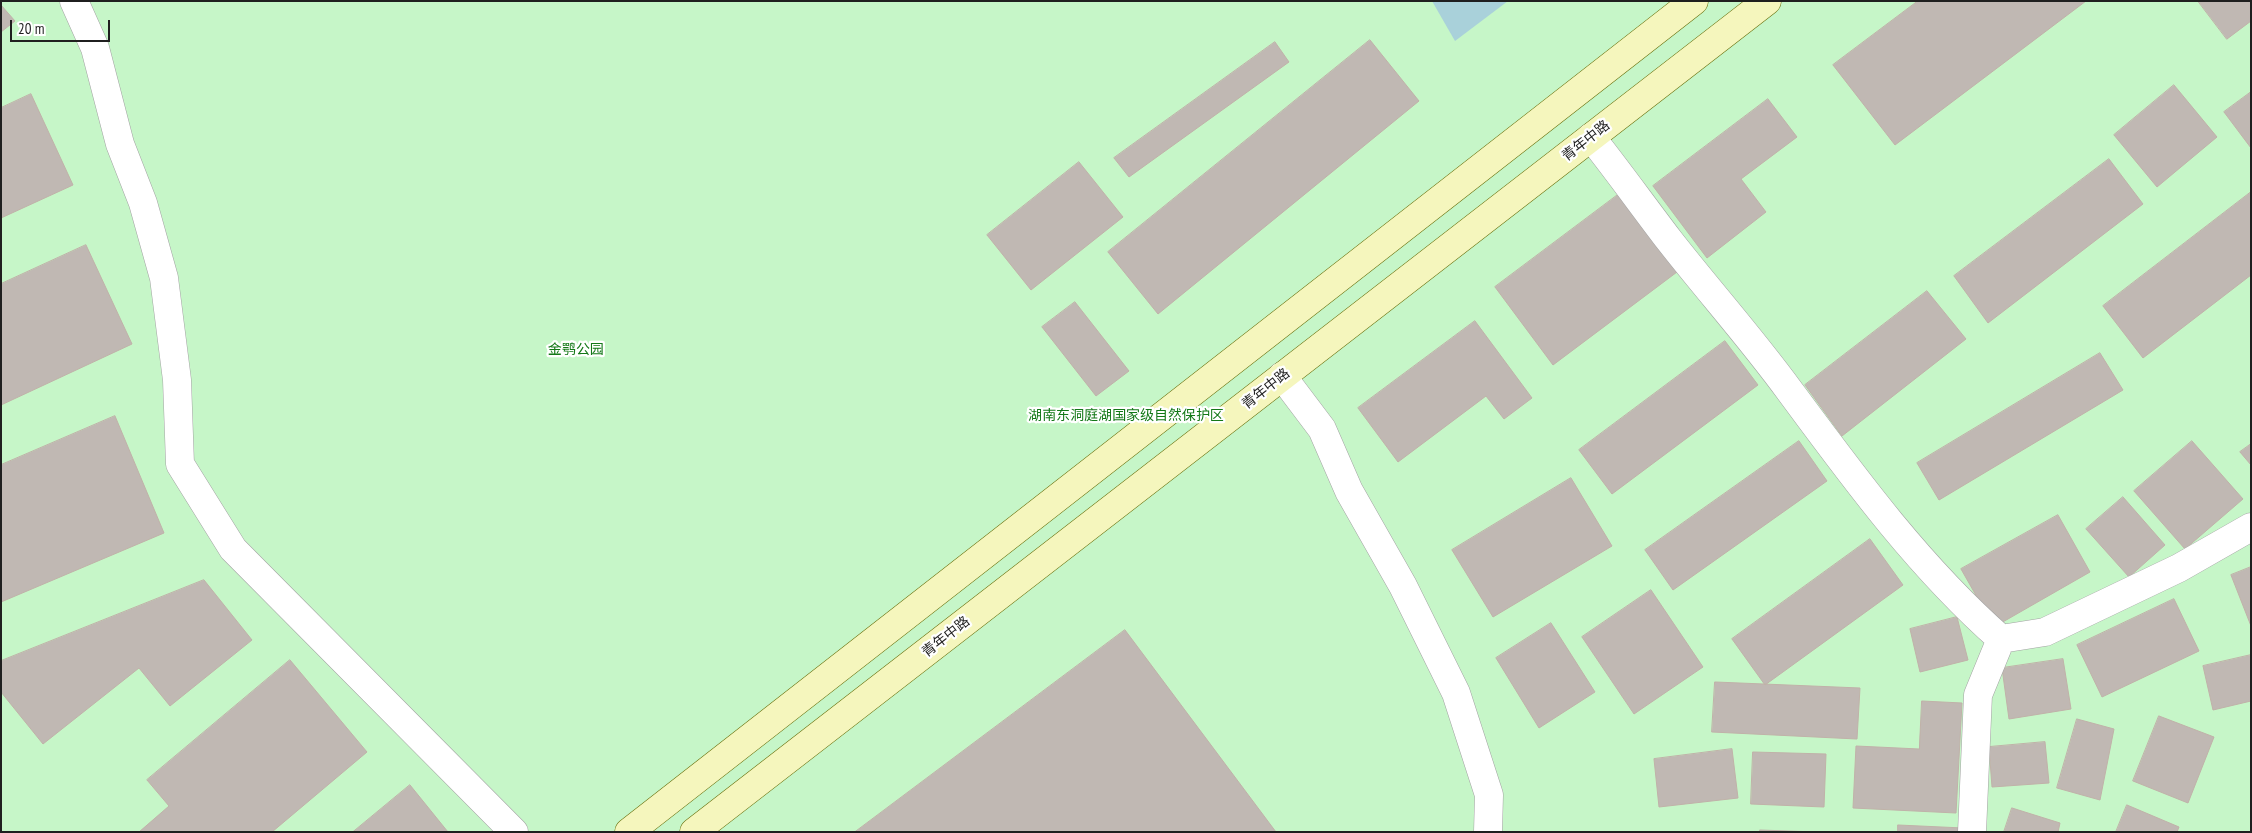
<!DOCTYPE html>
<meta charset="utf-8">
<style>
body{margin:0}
#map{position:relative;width:2252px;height:833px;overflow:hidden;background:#efece6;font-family:"PT Sans Narrow",sans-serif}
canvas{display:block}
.frame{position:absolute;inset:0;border:2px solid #1f1f1f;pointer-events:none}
.scale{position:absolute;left:10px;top:20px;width:100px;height:22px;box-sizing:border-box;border:2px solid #1f1f1f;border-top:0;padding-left:6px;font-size:15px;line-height:18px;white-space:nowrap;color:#1f1f1f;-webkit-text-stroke:4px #fff;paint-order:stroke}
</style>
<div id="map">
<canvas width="2252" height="833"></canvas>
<div class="frame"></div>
<div class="scale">20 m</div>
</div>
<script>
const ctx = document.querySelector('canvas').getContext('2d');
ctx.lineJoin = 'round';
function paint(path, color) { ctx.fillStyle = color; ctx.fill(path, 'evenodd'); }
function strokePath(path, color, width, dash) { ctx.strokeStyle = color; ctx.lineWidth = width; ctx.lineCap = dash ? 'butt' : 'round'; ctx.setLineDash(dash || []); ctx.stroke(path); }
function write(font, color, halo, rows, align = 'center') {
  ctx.font = font + ' "PT Sans Narrow","Noto Sans SC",sans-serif'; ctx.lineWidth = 4.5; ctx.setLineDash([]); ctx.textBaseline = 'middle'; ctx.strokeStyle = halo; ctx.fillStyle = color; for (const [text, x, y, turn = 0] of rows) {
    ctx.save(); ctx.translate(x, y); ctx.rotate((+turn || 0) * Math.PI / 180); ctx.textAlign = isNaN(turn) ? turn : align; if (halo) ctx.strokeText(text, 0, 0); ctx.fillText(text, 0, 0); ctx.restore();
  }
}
const park = new Path2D(`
 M1,1H2251V832H1Z`);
const water = new Path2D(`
 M1432,1H1508L1455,41Z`);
const building = new Path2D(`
 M1918,1H2086L1895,145L1833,65Z
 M2198,1H2251V21L2227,39Z
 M1,5L15,21L1,32Z
 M1370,40L1419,101L1158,314L1108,252Z
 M1275,42L1289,62L1129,177L1114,158Z
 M2174,85L2217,137L2157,187L2114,135Z
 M2251,92V148L2224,112Z
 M31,94L73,185L1,218V108Z
 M1768,99L1797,137L1741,179L1766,212L1707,258L1653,186Z
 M2109,159L2143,204L1988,323L1954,276Z
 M1079,162L1123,217L1031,290L987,235Z
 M2251,192V275L2143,358L2103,306Z
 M1619,194L1677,272L1553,365L1495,287Z
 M86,245L132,344L1,405V284Z
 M1927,291L1966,339L1842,436L1805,385Z
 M1075,302L1129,371L1096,396L1042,327Z
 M1475,321L1532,398L1504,419L1486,396L1398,462L1358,408Z
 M1725,341L1758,385L1612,494L1579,450Z
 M2100,353L2123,390L1939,500L1917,463Z
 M115,416L164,533L1,602V465Z
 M1799,441L1827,481L1673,590L1645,550Z
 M2192,441L2243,499L2185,549L2134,491Z
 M2251,444V465L2240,452Z
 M1571,478L1612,546L1493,617L1452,550Z
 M2123,497L2165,545L2129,577L2086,529Z
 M2058,515L2090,572L1994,627L1961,569Z
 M1870,539L1903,585L1765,685L1732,639Z
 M2251,567V626L2231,575Z
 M204,580L252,640L170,706L139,668L43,744L1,692V661Z
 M1651,590L1703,667L1634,714L1582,637Z
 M2174,599L2199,651L2102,697L2077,645Z
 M1957,617L1968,660L1920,672L1910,629Z
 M1551,623L1595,692L1539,728L1496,658Z
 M1125,630L1276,832H855Z
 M2251,655V701L2213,710L2203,666Z
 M2063,659L2071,709L2009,719L2002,668Z
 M290,660L367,752L272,832H139L169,806L147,780Z
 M1715,682L1860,688L1857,739L1712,732Z
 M1922,701L1962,703L1956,813L1853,808L1856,746L1919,749Z
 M2159,716L2214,737L2188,803L2133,781Z
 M2077,719L2114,729L2100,800L2057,788Z
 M2045,742L2049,783L1992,787L1989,747Z
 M1732,749L1738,798L1659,807L1654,759Z
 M1753,752L1826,754L1824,807L1751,804Z
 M410,785L448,832H353Z
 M2127,805L2179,827L2177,832H2116Z
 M2012,808L2060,823L2058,832H2004Z
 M1898,825L1963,828V832H1898Z
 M1760,830L1816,832H1760Z`);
const street = new Path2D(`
 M74,1L95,48L120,144L143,203L164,278L177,380L180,464L233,549L514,832
 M1591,137C1618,171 1643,206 1669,240C1708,290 1751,338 1789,390C1854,478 1919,567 2001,639L2045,632L2179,568L2251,527
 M1282,376L1322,429L1349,491L1403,586L1456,693L1489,795L1488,832
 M1972,832L1978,695L2001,639`);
const secondary = new Path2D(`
 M629,832L1694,1
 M694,832L1767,1`);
const streetNames = [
 ["青年中路",1586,141,-38],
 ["青年中路",1266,389,-38],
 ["青年中路",946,637,-38]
];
const parkNames = [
 ["金鹗公园",576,350],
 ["湖南东洞庭湖国家级自然保护区",1126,416]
];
paint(park, '#c6f6c8');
paint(water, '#a9d1da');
paint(building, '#c0b8b3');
strokePath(building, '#c0b2a9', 1);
strokePath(street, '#a3a3a3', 29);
strokePath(secondary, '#69700c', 29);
strokePath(street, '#fff', 28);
strokePath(secondary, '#f5f6bd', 28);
write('14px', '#1f1f1f', '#fff', streetNames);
write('14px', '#137817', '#fff', parkNames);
</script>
